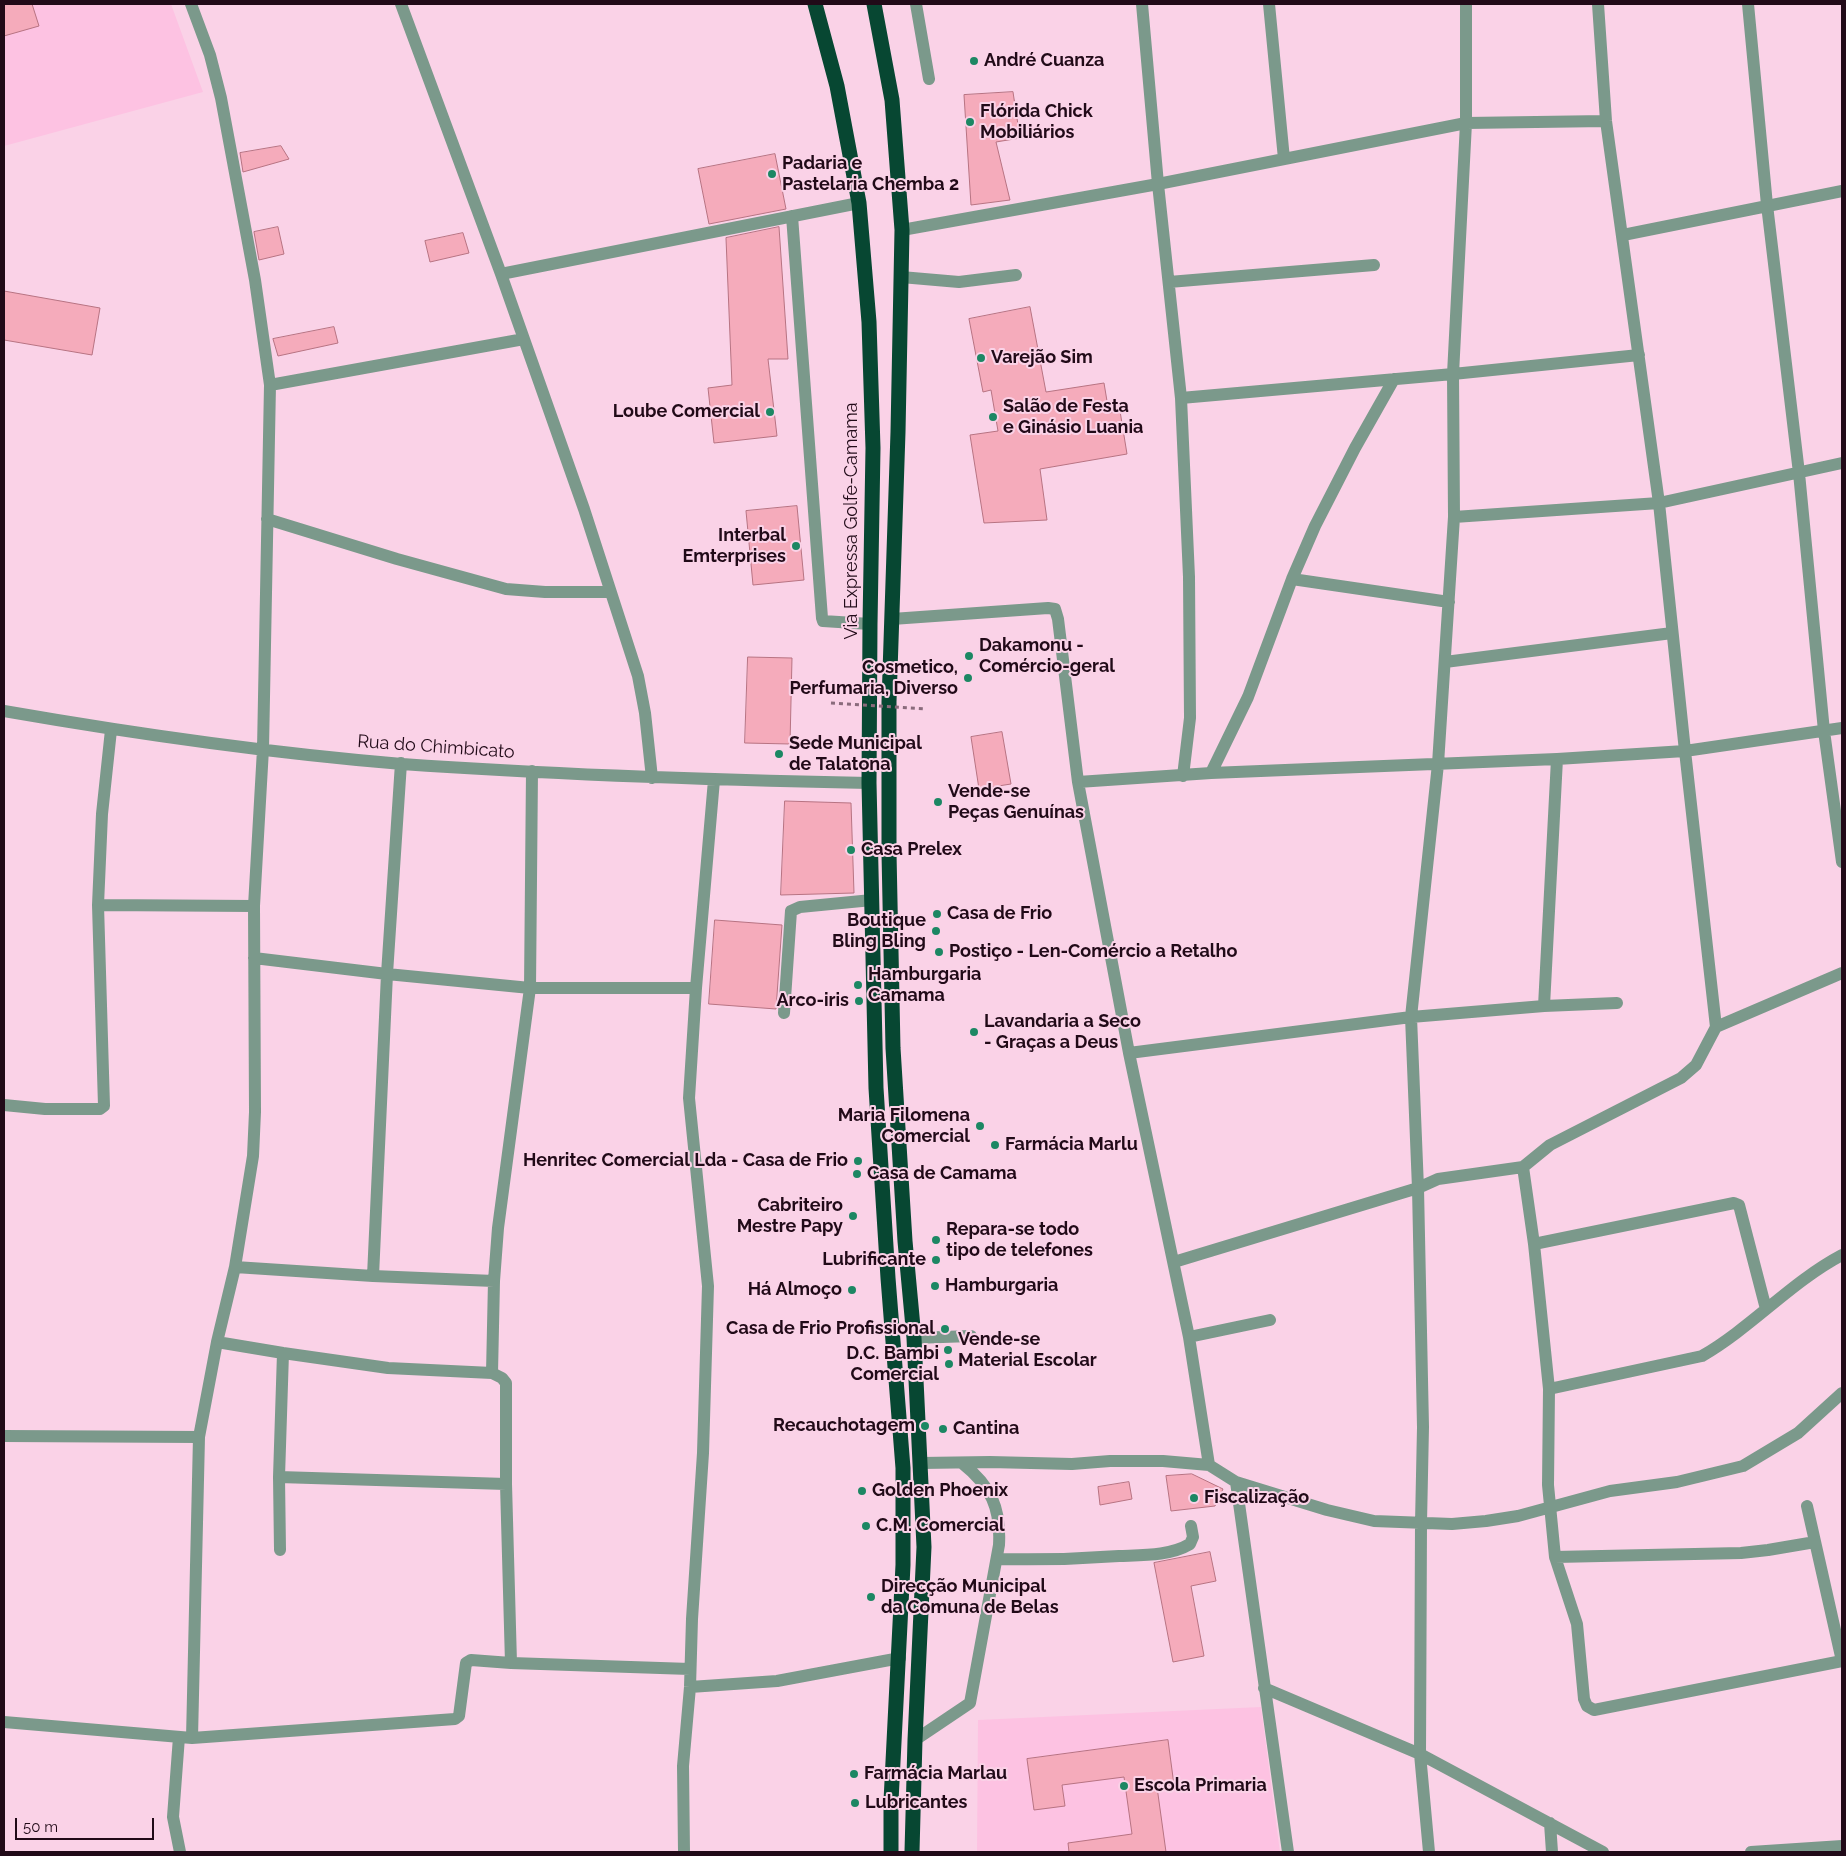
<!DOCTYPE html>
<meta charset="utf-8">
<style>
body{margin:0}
#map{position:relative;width:1846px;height:1856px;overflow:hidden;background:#fad2e7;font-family:Raleway,sans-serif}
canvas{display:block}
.frame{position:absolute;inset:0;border:5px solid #210a18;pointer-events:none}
.scale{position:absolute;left:15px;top:1818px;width:139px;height:22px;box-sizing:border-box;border:2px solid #210a18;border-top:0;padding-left:6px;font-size:15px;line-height:18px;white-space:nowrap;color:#210a18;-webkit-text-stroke:4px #fad2e7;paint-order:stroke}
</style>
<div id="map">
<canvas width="1846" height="1856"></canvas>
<div class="frame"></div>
<div class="scale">50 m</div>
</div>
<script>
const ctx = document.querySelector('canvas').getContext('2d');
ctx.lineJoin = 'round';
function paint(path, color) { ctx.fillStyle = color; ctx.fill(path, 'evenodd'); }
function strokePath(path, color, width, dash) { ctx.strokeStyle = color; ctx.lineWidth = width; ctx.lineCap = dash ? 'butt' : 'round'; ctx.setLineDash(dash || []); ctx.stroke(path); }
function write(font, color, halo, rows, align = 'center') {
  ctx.font = font + ' Raleway,sans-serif'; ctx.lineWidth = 4; ctx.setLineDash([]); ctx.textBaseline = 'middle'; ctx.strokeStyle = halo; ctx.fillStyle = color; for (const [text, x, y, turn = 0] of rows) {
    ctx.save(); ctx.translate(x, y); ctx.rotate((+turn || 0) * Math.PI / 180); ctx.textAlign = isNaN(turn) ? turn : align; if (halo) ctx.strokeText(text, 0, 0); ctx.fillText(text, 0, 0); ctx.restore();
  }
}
const built = new Path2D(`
 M4,4H171L203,92L4,146Z
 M1261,1707L1280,1852H977L978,1720Z`);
const building = new Path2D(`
 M4,4H32L39,26L4,36Z
 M1013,92L1020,138L996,142L1010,200L971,205L964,95Z
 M281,146L289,159L243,172L240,153Z
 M775,154L786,209L709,224L698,169Z
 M278,227L284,254L259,260L254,232Z
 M779,227L788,359H768L777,436L714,443L708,388L732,385L726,238Z
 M463,233L469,253L430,262L425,241Z
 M4,291L100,308L92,355L4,340Z
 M1030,307L1046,392L1104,383L1109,413L1120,411L1127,454L1040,469L1047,520L984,523L970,435L998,431L991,390L983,392L969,319Z
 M334,327L338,343L278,356L273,339Z
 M797,506L804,580L753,585L746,511Z
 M748,657L792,658L790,744L745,743Z
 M1002,732L1011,784L979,789L971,737Z
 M785,801L851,803L854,893L781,895Z
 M715,920L782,925L776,1009L709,1004Z
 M1192,1474L1223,1489L1215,1506L1171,1511L1166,1476Z
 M1129,1482L1132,1499L1100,1505L1098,1487Z
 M1210,1552L1216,1581L1191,1586L1204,1656L1173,1662L1154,1563Z
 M1168,1740L1174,1785L1157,1787L1166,1852H1069L1068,1843L1132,1834L1124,1777L1062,1785L1065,1806L1034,1810L1027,1759Z`);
const minor = new Path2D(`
 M401,4L501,274L584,509L638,676L645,713L652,778
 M916,4L929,79
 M1142,4L1158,184L1181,398L1189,577L1190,718L1183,776
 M1269,4L1284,159
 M1598,4L1606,121L1659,503L1685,751L1716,1027
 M1748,4L1767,205L1799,473L1824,731L1842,862
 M792,216L822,618L823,621L870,624
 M902,230L1158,184L1466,123L1606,121
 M1623,235L1842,191
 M501,274L859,203
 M901,277L959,282L1016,275
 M1169,282L1374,265
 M270,385L524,339
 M1181,398L1453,374L1639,355
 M1454,517L1659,503L1842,463
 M267,519L397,559L506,589L545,592H610
 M1292,579L1449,602
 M892,619L1048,608L1055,609L1058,619L1078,782L1129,1053L1189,1337L1209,1465
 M1445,662L1672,633
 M4,711C136,734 269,753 402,764C558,775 714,780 869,783
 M1211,773L1248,697L1292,579L1315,526L1355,448L1394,379
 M1078,782L1211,773L1557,759L1685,751L1842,728
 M98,905L254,906
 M254,958L387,974L530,988H696
 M1544,1006L1557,759
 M784,1013L791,911L800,907L872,900
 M1129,1053L1411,1017L1544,1006L1617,1003
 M4,1105L45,1109H100L104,1106L98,905L102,814L111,730
 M1523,1167L1534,1244L1549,1389L1548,1485L1555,1557L1577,1624L1584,1699L1587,1706L1594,1710L1842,1661
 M1534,1244L1734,1203L1739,1205L1766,1309
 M1174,1262L1418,1188L1438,1179L1523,1167L1550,1145L1681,1078L1696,1065L1716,1027L1842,973
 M235,1267L373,1276L494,1281
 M373,1276L387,974L401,763
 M1189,1337L1270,1320
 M914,1338L971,1336
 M217,1342L283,1353L388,1368L492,1373L502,1378L506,1383V1484L511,1663
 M492,1373L494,1281L498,1228L530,988L532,771
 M1549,1389L1702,1356C1752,1327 1791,1282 1842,1255
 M4,1436L199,1437L217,1342L235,1267L253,1156L255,1112L254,906L263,749L270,385L255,280L221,98L210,55L191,4
 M921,1463L990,1462L1072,1464L1110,1461H1163L1209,1465L1236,1482L1327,1510L1374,1521L1452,1524L1486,1521L1518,1516L1610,1491L1677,1482L1743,1466L1798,1433L1842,1393
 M279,1477L506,1484
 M1236,1482L1288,1852
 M1807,1506L1842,1661
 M280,1550L279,1477L283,1353
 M1555,1557L1741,1553L1768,1550L1815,1542
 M997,1559C1038,1560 1078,1559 1119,1556C1142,1555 1170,1556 1190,1544L1193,1537L1191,1526
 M690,1687L777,1681L900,1658
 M1264,1688L1420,1754L1603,1852
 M4,1722L192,1738L455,1719L459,1716L466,1663L471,1660L511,1663L690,1669
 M179,1737L173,1817L180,1852
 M192,1738L199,1437
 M915,1740L970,1703L999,1545C1001,1508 991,1486 962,1463
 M1550,1823L1552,1852
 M684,1852L683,1766L690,1687L692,1619L703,1453L708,1286L689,1098L696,988L714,780
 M1429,1852L1420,1754L1421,1523L1423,1427L1418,1188L1411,1017L1438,764L1454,517L1453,374L1466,123V4
 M1751,1852L1842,1846`);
const highway = new Path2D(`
 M815,4L837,86L859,203L869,322L873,448L870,624L869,783L876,1088L888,1278L903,1468V1565L891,1801V1852
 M874,4L892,100L902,230L898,432L889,702V853L893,1048L905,1241L914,1338L924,1547L915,1740L912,1852`);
const pathBridge = new Path2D(`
 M831,703L926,709`);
const markers = [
 [974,61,5,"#1c8763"],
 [970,122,5,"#1c8763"],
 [772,174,5,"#1c8763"],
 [981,358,5,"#1c8763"],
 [770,412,5,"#1c8763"],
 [993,417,5,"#1c8763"],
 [796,546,5,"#1c8763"],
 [969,656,5,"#1c8763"],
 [968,678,5,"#1c8763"],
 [779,754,5,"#1c8763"],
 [938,802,5,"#1c8763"],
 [851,850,5,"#1c8763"],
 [937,914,5,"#1c8763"],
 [936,931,5,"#1c8763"],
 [939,952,5,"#1c8763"],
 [858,985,5,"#1c8763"],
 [859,1001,5,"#1c8763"],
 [974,1032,5,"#1c8763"],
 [980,1126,5,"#1c8763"],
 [995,1145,5,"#1c8763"],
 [858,1161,5,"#1c8763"],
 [857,1174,5,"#1c8763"],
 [853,1216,5,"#1c8763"],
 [936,1240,5,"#1c8763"],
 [936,1260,5,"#1c8763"],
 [935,1286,5,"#1c8763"],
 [852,1290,5,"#1c8763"],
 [945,1329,5,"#1c8763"],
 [948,1350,5,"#1c8763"],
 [949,1364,5,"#1c8763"],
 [925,1426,5,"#1c8763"],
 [943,1429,5,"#1c8763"],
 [862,1491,5,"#1c8763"],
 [1194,1498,5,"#1c8763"],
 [866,1526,5,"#1c8763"],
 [871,1597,5,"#1c8763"],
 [854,1774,5,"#1c8763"],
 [1124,1786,5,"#1c8763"],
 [855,1803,5,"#1c8763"]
];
const poiNames = [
 ["André Cuanza",984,61],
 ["Flórida Chick",980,112],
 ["Mobiliários",980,133],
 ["Padaria e",782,164],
 ["Pastelaria Chemba 2",782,185],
 ["Varejão Sim",991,358],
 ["Salão de Festa",1003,407],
 ["e Ginásio Luania",1003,428],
 ["Loube Comercial",760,412,"right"],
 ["Interbal",786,536,"right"],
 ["Emterprises",786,557,"right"],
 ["Dakamonu -",979,646],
 ["Comércio-geral",979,667],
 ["Cosmetico,",958,668,"right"],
 ["Perfumaria, Diverso",958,689,"right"],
 ["Sede Municipal",789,744],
 ["de Talatona",789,765],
 ["Vende-se",948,792],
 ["Peças Genuínas",948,813],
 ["Casa Prelex",861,850],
 ["Casa de Frio",947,914],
 ["Boutique",926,921,"right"],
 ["Bling Bling",926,942,"right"],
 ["Postiço - Len-Comércio a Retalho",949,952],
 ["Hamburgaria",868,975],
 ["Camama",868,996],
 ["Arco-iris",849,1001,"right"],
 ["Lavandaria a Seco",984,1022],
 ["- Graças a Deus",984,1043],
 ["Maria Filomena",970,1116,"right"],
 ["Comercial",970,1137,"right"],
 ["Farmácia Marlu",1005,1145],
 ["Henritec Comercial Lda - Casa de Frio",848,1161,"right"],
 ["Casa de Camama",867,1174],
 ["Cabriteiro",843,1206,"right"],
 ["Mestre Papy",843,1227,"right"],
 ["Repara-se todo",946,1230],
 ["tipo de telefones",946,1251],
 ["Lubrificante",926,1260,"right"],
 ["Hamburgaria",945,1286],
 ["Há Almoço",842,1290,"right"],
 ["Casa de Frio Profissional",935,1329,"right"],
 ["Vende-se",958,1340],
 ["Material Escolar",958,1361],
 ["D.C. Bambi",939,1354,"right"],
 ["Comercial",939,1375,"right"],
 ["Recauchotagem",915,1426,"right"],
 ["Cantina",953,1429],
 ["Golden Phoenix",872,1491],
 ["Fiscalização",1204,1498],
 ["C.M. Comercial",876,1526],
 ["Direcção Municipal",881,1587],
 ["da Comuna de Belas",881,1608],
 ["Farmácia Marlau",864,1774],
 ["Escola Primaria",1134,1786],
 ["Lubricantes",865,1803]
];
const streetNames = [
 ["Via Expressa Golfe-Camama",852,521,-90],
 ["Rua do Chimbicato",436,747,4]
];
paint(built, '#fdc2e2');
paint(building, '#f5abbb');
strokePath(building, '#b77382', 1);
strokePath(minor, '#7b998b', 12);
strokePath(highway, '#074732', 15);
strokePath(pathBridge, '#8a6b7c', 3, [4, 4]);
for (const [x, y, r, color] of markers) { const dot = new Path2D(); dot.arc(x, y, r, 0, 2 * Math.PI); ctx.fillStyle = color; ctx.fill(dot); strokePath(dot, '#fad2e7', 2); }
write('bold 18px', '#210a18', '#fad2e7', poiNames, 'left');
write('18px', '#210a18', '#fad2e7', streetNames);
</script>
